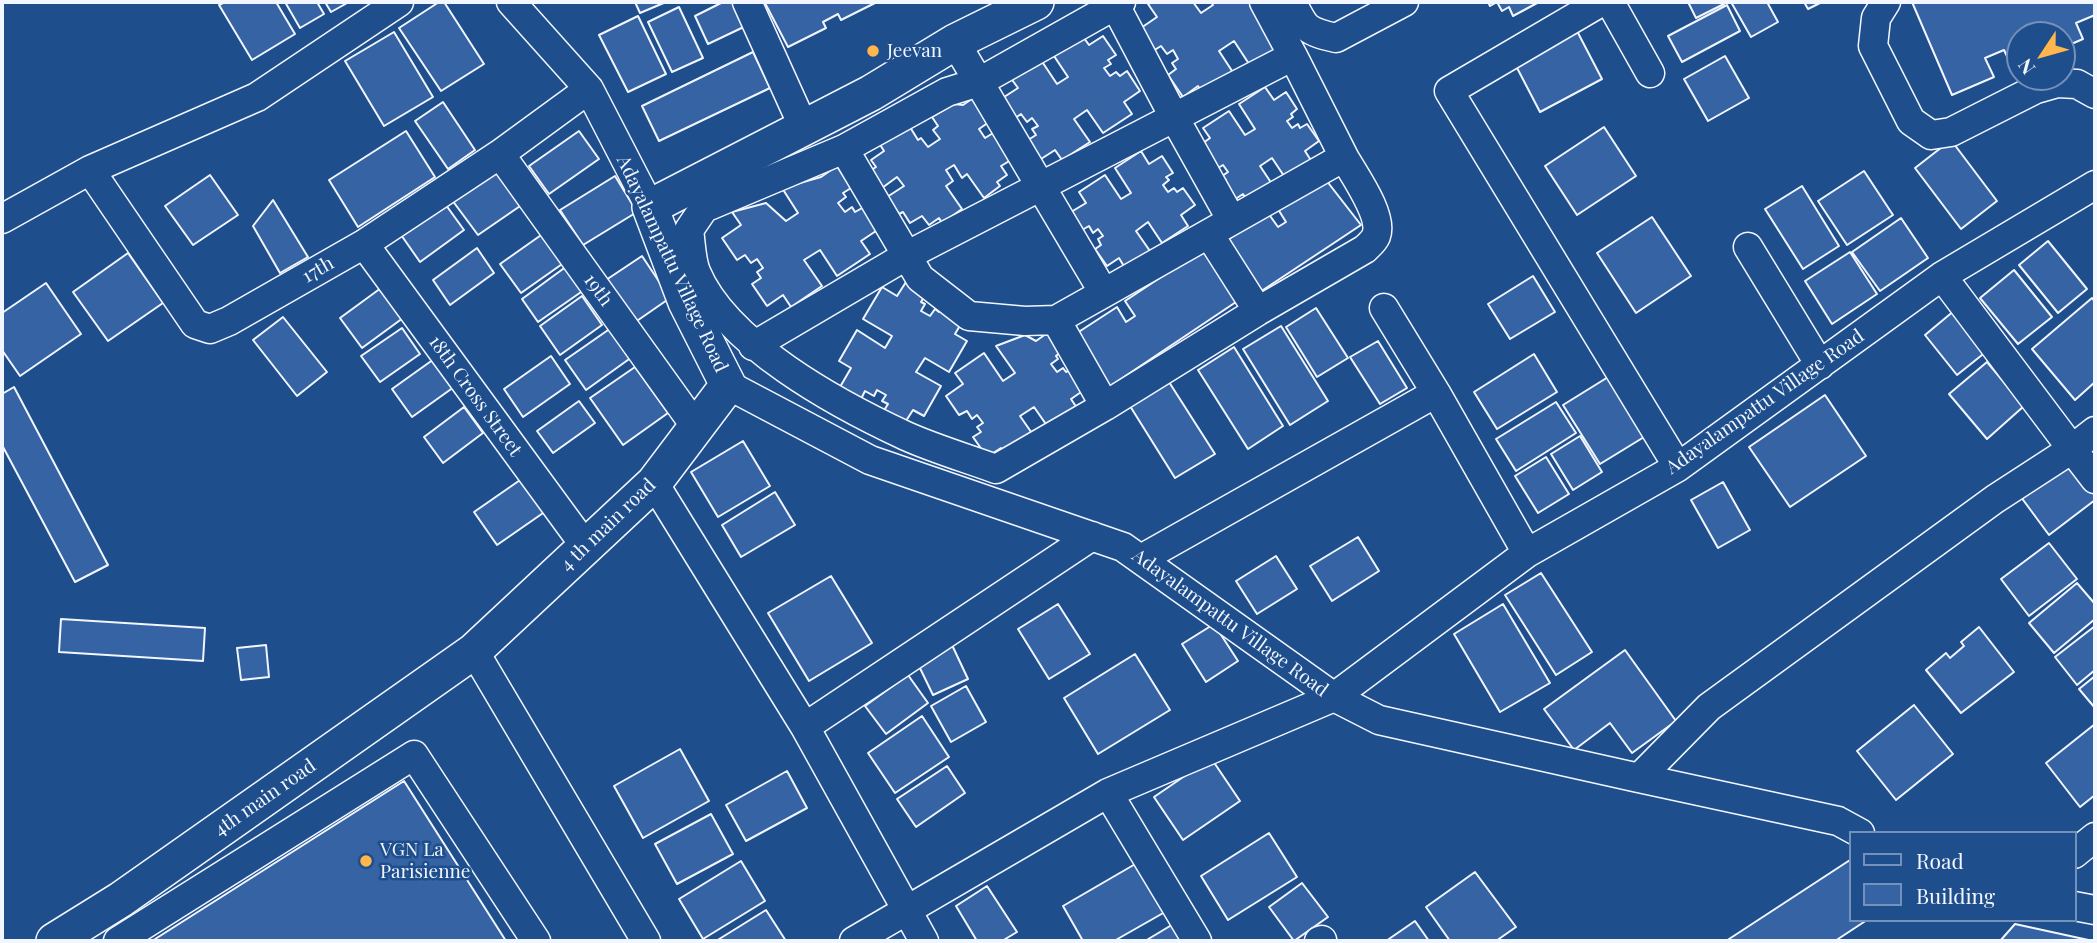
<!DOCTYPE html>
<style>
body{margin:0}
#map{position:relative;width:2097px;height:943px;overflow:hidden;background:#1f4e8c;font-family:"Playfair Display",serif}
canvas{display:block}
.frame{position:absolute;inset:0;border:4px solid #f2f6ff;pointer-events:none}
.legend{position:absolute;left:1849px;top:831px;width:228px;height:91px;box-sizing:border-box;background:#1f4e8c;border:2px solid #7391ba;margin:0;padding:9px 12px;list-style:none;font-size:21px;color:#f2f6ff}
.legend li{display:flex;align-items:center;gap:14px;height:35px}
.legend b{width:35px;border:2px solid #7391ba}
.north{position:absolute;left:2006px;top:21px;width:70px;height:70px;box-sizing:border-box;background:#1f4e8c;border:2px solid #7391ba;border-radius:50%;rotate:234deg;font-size:19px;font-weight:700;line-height:28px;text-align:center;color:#f2f6ff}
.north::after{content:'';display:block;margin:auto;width:24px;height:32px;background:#ffb74d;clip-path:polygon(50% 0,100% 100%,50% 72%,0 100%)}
</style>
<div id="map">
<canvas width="2097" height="943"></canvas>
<div class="frame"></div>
<ul class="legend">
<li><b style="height:9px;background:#1f4e8c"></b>Road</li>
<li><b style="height:19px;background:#3563a3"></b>Building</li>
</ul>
<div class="north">N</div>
</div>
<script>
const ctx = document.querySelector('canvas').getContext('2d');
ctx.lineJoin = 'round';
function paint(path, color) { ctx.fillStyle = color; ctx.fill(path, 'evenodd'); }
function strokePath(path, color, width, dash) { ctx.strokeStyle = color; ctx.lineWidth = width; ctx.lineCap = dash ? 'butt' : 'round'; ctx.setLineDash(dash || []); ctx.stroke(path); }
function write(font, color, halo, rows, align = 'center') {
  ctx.font = font + ' "Playfair Display",serif'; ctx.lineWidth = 5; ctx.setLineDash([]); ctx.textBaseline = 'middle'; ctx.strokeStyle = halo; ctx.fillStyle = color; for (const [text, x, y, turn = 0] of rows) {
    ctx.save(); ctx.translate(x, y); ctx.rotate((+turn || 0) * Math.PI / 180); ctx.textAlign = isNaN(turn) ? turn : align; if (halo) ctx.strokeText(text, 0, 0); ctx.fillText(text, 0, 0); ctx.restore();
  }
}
const building = new Path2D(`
 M225,2H276L295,34L252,60L219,5Z
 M285,2H317L324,14L300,28Z
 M325,2H349L331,12Z
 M439,2H444L484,64L441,91L399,28Z
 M635,2H666L640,13Z
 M723,2H739L750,24L708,44L695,16Z
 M768,2H877L841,20L838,14L823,22L826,28L788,47L765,3Z
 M1152,2H1193L1201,13L1213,5L1211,2H1256L1279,48L1251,67L1234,41L1219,51L1236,77L1206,98L1198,86L1183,97L1168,75L1176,69L1172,63L1178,59L1173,50L1167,54L1161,46L1153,51L1138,30L1157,17L1148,4Z
 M1488,2H1539L1513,16L1509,7L1502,11L1497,2L1490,6Z
 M1688,2H1723L1724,4L1696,18Z
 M1731,2H1767L1778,22L1751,37Z
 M1804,2H1822L1808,9Z
 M1912,2H2095V15L2076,23L2083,39L2062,48V35H2020V66L2013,69L2004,50L1985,58L1994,77L1952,95Z
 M1727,5L1740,31L1682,62L1668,36Z
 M679,7L703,58L672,72L648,22Z
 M638,16L666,74L628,92L599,35Z
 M1079,31L1089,45L1103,36L1116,55L1108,60L1111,64L1104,68L1110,76L1116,72L1120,76L1127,71L1140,91L1124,102L1132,114L1103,133L1087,110L1074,119L1090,142L1062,160L1055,150L1041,159L1028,140L1036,135L1032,129L1038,126L1032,118L1027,122L1021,114L1014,119L1001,99L1018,88L1010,77L1039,57L1057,84L1068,77L1050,50Z
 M1577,31L1602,79L1540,112L1515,64Z
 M394,32L433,97L384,126L345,61Z
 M753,52L770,88L659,141L642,106Z
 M1725,56L1749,98L1708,121L1684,79Z
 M1265,87L1274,100L1286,92L1297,109L1291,114L1293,117L1287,121L1292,128L1298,124L1300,128L1307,124L1319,141L1305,151L1312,162L1286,179L1272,158L1260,166L1274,187L1249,203L1243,194L1231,202L1219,185L1226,180L1222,176L1228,172L1223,165L1218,168L1195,149L1210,138L1203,128L1229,111L1245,135L1255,129L1239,104Z
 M976,96L992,120L979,129L985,138L998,130L1016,157L1001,166L1007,175L997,182L1000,186L984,198L967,174L962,178L954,165L946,170L953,181L946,186L962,209L942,223L939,218L929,225L922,216L910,223L903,212L899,214L887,197L904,186L897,177L882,188L870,171L876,167L871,160L884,151L879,143L905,119L918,140L921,138L928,147L940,139L933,130L938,126L932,117L954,104L963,105Z
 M443,102L475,150L448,169L415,121Z
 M1604,127L1636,176L1577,215L1545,166Z
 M406,131L435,177L358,227L329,180Z
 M579,131L599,159L549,194L529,166Z
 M1951,140L1997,201L1961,229L1915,168Z
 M1141,151L1149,164L1162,156L1173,173L1166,177L1169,180L1163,185L1168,192L1174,188L1177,192L1183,188L1195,205L1181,215L1188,226L1162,243L1148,222L1136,231L1150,251L1125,268L1119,258L1107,266L1095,249L1101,245L1098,239L1103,236L1098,229L1093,233L1089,226L1082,230L1071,212L1086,203L1079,192L1105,175L1121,199L1131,193L1115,168Z
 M500,166L526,202L478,235L452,200Z
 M837,166L851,188L843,193L846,197L838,203L845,212L852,207L855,212L864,207L879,229L861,241L870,254L837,276L820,250L804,260L822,286L791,307L783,295L767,306L752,284L761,278L757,272L763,268L757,259L751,263L745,255L737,260L722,238L741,225L732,212L766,203L786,221L798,213L782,188L821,177Z
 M1864,171L1893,215L1847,245L1818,201Z
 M210,175L238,215L193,245L165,206Z
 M615,176L637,212L583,245L560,210Z
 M1326,180L1361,225L1260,292L1226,241L1268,213L1278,227L1286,222L1276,206Z
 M1802,186L1839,246L1803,269L1765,209Z
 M273,200L308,257L280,273L253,226Z
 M443,201L464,230L420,262L399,232Z
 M1652,217L1691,276L1636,313L1597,253Z
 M1901,218L1928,258L1880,291L1852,252Z
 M544,233L565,262L521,293L500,264Z
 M2048,241L2087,289L2058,313L2019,265Z
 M477,248L494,273L450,305L433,280Z
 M1205,248L1239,300L1109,387L1074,335L1117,307L1126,322L1135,316L1125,301Z
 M1850,252L1877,294L1832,324L1805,281Z
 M128,253L163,303L108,341L73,292Z
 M642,256L670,298L631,325L603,282Z
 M567,266L584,290L538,322L522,299Z
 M2014,270L2052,317L2018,344L1980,298Z
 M1533,276L1555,312L1510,339L1488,304Z
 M906,282L926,294L921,302L925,304L921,311L930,316L935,309L939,312L944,304L965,317L955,334L967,341L949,372L925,358L916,372L941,386L924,416L913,410L904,424L883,412L888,404L882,401L886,395L877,390L874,396L865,391L861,399L840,387L851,368L839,361L857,330L885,348L892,336L863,319L882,287L897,296Z
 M46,283L81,334L20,376L2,350V313Z
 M381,288L403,318L362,348L340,318Z
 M582,296L602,325L560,355L540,326Z
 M2092,298L2095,302V382L2075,400L2032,349Z
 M1316,308L1348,358L1317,377L1286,327Z
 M1955,310L1987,351L1957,375L1925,335Z
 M283,317L327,372L297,396L253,340Z
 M1281,326L1328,401L1290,425L1243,349Z
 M402,328L420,354L380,382L361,356Z
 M611,328L632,357L586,390L565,360Z
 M1050,331L1063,350L1056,356L1058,359L1051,364L1057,372L1063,368L1066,372L1074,368L1087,388L1071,399L1079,411L1050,430L1034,407L1020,416L1036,439L1008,458L1001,448L987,457L973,437L981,432L977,427L983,423L977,415L972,419L967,411L959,415L946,396L963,384L955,373L984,353L1003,381L1015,373L996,346L1025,335L1036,341Z
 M1378,341L1407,388L1380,404L1350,357Z
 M1234,347L1283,426L1248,449L1198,370Z
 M1534,354L1557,392L1497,429L1474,392Z
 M551,356L570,384L523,417L504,389Z
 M434,359L454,387L412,417L392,389Z
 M1987,362L2024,406L1987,439L1949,394Z
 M635,367L668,413L623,445L590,398Z
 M1613,374L1649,434L1600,464L1563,405Z
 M1169,382L1215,454L1175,478L1130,406Z
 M14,387L108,565L75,582L2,445V394Z
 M1825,395L1866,456L1790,507L1749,447Z
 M579,401L595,423L553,453L537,431Z
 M1556,402L1576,433L1516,471L1496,439Z
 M464,407L483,433L443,463L424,437Z
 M1580,436L1602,472L1573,490L1551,454Z
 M743,441L770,486L718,517L691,472Z
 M1546,457L1569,494L1538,513L1515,476Z
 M2066,457L2095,496V500L2049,535L2018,493Z
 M523,478L546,511L497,545L474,512Z
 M1723,482L1750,530L1718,548L1691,500Z
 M775,492L795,525L741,557L722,525Z
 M1358,537L1379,571L1332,601L1310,566Z
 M2049,543L2077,579L2029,616L2001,579Z
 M1276,556L1297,589L1257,614L1236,581Z
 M1541,573L1592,652L1556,675L1505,595Z
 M831,576L872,643L809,681L768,613Z
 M2077,583L2095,604V619L2054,653L2029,623Z
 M1058,604L1090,654L1049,679L1018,629Z
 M1503,604L1550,683L1500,712L1454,634Z
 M61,619L205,628L203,661L59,652Z
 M1214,624L1238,661L1206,682L1182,644Z
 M2095,626V670L2077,685L2055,657Z
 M1979,627L2014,672L1961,713L1926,670L1946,653L1950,658L1964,646L1961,642Z
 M266,645L269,677L241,680L237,648Z
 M952,645L968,679L933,695L917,662Z
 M1625,650L1676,721L1632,753L1610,723L1574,750L1544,709Z
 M1135,654L1170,710L1098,754L1064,698Z
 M908,675L928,703L886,734L865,706Z
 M2095,676V708L2079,689Z
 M966,686L986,722L951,742L931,706Z
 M1914,705L1953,754L1896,800L1857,751Z
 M922,716L949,757L895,793L868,753Z
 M2095,724V795L2080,807L2046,763Z
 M680,749L709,801L643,838L614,786Z
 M1211,758L1240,801L1183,840L1154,797Z
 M947,766L965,793L916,827L897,799Z
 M787,771L807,808L746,841L726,805Z
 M404,781L506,941H152Z
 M711,814L733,854L677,884L655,844Z
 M1269,833L1297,877L1228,920L1201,876Z
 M1850,860V920H1867L1835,941H1726Z
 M741,861L765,901L703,939L679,899Z
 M1137,863L1165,912L1114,941H1083L1063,906Z
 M1475,872L1516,927L1496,941H1450L1426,907Z
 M1302,883L1328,917L1294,941L1269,907Z
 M987,886L1017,932L1002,941H977L956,906Z
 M766,910L786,941H716Z
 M1415,921L1429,941H1386Z
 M1175,923L1187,941H1145Z
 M2015,924L2093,941H2000Z`);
const minor = new Path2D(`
 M511,2L589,89L650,207
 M747,2L804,128
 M1264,2L1293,56
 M1292,2C1305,29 1306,31 1336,38L1404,2
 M1601,2L1449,91L1678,467
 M1610,2L1650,73
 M1886,2L1876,18L1873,46L1911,121L1931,135L1951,132L2036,89L2057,83L2077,84L2095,94
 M1115,5L1174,117L1231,219
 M844,149L920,278L969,316L1025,321L1056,320L1104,293
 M500,154L696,427
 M90,170L195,324L210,329L229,321L364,244L500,154L589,89
 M2,219L90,170L257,97L399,2
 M1209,234L1258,311
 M364,244L586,547
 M1748,247L1820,365
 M1384,308L1436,393L1527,553
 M1056,320L1105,406L996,469C966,458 935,449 906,436C837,404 726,344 696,272C691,259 691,243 689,230L704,208L844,149L947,92L979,82L1121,2
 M753,346L906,256L1293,56L1344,157L1104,293L955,42
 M728,385L870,460L1123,547L1334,697L1527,553L1678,467L1942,276L2095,185
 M1105,406L1258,311L1365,249C1369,245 1374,241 1376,236C1384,216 1354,175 1344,157
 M2095,431L2072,449L2095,479
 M654,483L805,727L924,941
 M1141,559L1436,393
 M474,651L646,941
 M805,727L1092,536
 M1639,778L1838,821L1860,833
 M1108,793L1197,941
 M2074,854L2095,837
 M2074,906L2095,910
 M118,941L414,755L536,941
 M854,941L1108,793L1334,697L1379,720L1639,778L1709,707L1995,499L2072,449L1942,276
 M1319,941L1322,940`);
const tertiary = new Path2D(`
 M54,941L120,900L474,651L654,483L728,385L686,302L650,207L871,93L955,42L1036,2`);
const markers = [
 [873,51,7,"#ffb74d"],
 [366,861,7,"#ffb74d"]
];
const poiNames = [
 ["Jeevan",887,51],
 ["VGN La",380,850],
 ["Parisienne",380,872]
];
const streetNames = [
 ["Adayalampattu Village Road",672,264,65],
 ["17th",318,270,-30],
 ["19th",598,290,54],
 ["18th Cross Street",475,396,54],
 ["Adayalampattu Village Road",1765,402,-35],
 ["4 th main road",608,525,-44],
 ["Adayalampattu Village Road",1230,623,36],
 ["4th main road",265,798,-35]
];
paint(building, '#3563a3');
strokePath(building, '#f2f6ff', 2);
strokePath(minor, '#f2f6ff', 31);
strokePath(tertiary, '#f2f6ff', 38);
strokePath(minor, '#1f4e8c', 28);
strokePath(tertiary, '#1f4e8c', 35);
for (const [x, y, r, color] of markers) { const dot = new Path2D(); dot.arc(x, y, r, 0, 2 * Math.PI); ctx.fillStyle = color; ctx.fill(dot); strokePath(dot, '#1f4e8c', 2.5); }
write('19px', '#f2f6ff', '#1f4e8c', poiNames, 'left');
write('19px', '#f2f6ff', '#1f4e8c', streetNames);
</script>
